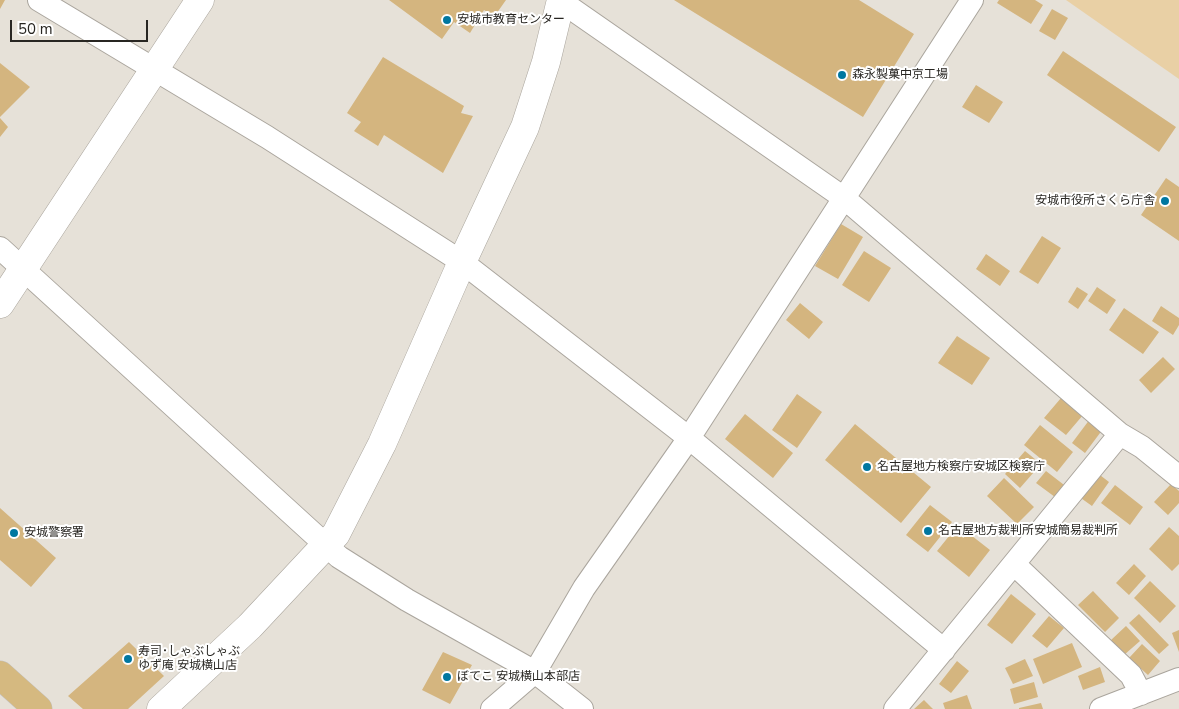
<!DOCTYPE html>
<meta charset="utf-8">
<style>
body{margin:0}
#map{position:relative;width:1179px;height:709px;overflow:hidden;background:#e6e1d8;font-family:"Nunito Sans",sans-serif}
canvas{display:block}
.scale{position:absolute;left:10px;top:20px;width:138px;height:22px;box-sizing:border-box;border:2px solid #282622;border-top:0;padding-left:6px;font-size:15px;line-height:18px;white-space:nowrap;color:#282622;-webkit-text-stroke:4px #fff;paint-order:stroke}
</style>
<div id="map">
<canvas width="1179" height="709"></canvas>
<div class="scale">50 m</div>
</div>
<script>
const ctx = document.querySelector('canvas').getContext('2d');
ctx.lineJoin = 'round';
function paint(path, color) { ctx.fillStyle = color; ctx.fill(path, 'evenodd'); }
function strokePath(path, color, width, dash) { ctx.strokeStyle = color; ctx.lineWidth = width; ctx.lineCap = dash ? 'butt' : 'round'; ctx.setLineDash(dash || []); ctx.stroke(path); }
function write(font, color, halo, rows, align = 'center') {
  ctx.font = font + ' "Nunito Sans","Noto Sans JP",sans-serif'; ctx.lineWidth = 4; ctx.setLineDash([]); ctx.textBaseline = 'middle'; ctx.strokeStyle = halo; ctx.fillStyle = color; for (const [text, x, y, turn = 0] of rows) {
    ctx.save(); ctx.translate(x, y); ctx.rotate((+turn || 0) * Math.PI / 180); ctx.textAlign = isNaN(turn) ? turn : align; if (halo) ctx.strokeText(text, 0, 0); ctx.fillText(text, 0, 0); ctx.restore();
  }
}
const green = new Path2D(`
 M1066,0H1179V79Z`);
const building = new Path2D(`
 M0,0H5L0,9Z
 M389,0H506L494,17L484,10L470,33L454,22L442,39Z
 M674,0H859L914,34L863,117Z
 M999,0H1035L1043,5L1031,24L997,3Z
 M1052,9L1068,18L1055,40L1039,31Z
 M1063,51L1176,127L1159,152L1047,75Z
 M383,57L464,106L461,113L473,116L443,173L384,135L378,146L354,131L361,122L347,113Z
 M0,63L30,87L0,117Z
 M976,85L1003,102L989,123L962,107Z
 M0,118L8,127L0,137Z
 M1166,178L1179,187V241L1141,215Z
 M841,224L863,237L838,279L815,266Z
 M1042,236L1061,248L1038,284L1019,272Z
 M864,251L891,268L869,302L842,285Z
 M986,254L1010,271L1000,286L976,269Z
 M1077,287L1088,294L1078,309L1068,302Z
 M1097,287L1116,300L1107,314L1088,301Z
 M800,303L823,322L809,339L786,320Z
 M1161,306L1179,318V325L1173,335L1152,321Z
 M1124,308L1159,332L1143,354L1109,330Z
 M957,336L990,358L972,385L938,363Z
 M1163,357L1175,369L1151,393L1139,380Z
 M797,394L822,412L797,448L772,430Z
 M1061,398L1083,415L1066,435L1044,418Z
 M745,414L793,453L773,478L725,439Z
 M1090,419L1103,429L1085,453L1072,443Z
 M855,424L931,487L901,523L825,460Z
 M1040,425L1073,452L1057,472L1024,445Z
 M1025,451L1041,464L1020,488L1005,474Z
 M1046,471L1068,488L1059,500L1036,483Z
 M1096,472L1109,482L1092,506L1078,496Z
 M1004,478L1034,507L1017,524L987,496Z
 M1171,484L1179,491V503L1168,515L1154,502Z
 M1115,485L1143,507L1130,525L1101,503Z
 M930,505L952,522L928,552L906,535Z
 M0,508L56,558L31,587L0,560Z
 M958,525L990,550L969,577L937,551Z
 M1169,527L1179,536V564L1172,571L1149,549Z
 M1134,564L1146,576L1129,595L1116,583Z
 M1150,581L1176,606L1160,623L1134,598Z
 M1093,591L1119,618L1105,632L1078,605Z
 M1011,594L1036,614L1012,644L987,625Z
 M1139,614L1169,645L1159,654L1129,623Z
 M1049,616L1064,628L1047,648L1032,636Z
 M1126,626L1140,641L1124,655L1111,640Z
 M1179,630V652L1172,633Z
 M129,642L164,676L128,709H83L68,696Z
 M1072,643L1082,667L1043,684L1033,659Z
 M1142,644L1160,661L1148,675L1129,658Z
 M443,652L472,665L450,704L422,690Z
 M1025,659L1033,676L1013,684L1005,668Z
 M957,661L969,671L951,693L939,684Z
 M1100,667L1105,682L1083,690L1078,676Z
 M1034,682L1038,697L1014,704L1010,689Z
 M967,695L972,709H945L943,703Z
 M924,700L933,709H914Z
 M1041,703L1043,709H1019V708Z`);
const minor = new Path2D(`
 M39,0L267,137L462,262L689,438L944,650
 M559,0L844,198L1120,434L1142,447L1179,477
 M0,248L339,557L407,600L535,672L582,709
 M1014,564L1131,675L1141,694
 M492,709L535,672L584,588L689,438L972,0
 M895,709L1120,434
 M1101,709L1179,679`);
const tertiary = new Path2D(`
 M0,304L200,0
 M161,709L250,626L336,534L382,444L462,262L525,127L546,62L561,0`);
const primary = new Path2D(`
 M0,675L38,709`);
const markers = [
 [447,20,5,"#0077a0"],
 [842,75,5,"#0077a0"],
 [1165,201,5,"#0077a0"],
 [867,467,5,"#0077a0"],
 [928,531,5,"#0077a0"],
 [14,533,5,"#0077a0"],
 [128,659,5,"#0077a0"],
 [447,677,5,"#0077a0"]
];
const poiNames = [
 ["安城市教育センター",457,20],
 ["森永製菓中京工場",852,75],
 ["安城市役所さくら庁舎",1155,201,"right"],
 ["名古屋地方検察庁安城区検察庁",877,467],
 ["名古屋地方裁判所安城簡易裁判所",938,531],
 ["安城警察署",24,533],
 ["寿司･しゃぶしゃぶ",138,652],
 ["ゆず庵 安城横山店",138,666],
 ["ぼてこ 安城横山本部店",457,677]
];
paint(green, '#e9d0a5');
paint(building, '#d4b57f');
strokePath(minor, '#aaa59d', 24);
strokePath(tertiary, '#aaa59d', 29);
strokePath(primary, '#c3c2c1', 29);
strokePath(minor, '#fff', 22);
strokePath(tertiary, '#fff', 28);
strokePath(primary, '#d5b980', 28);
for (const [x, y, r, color] of markers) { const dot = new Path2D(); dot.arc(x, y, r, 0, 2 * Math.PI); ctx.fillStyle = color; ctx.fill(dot); strokePath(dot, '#fff', 2); }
write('12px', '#282622', '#fff', poiNames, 'left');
</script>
